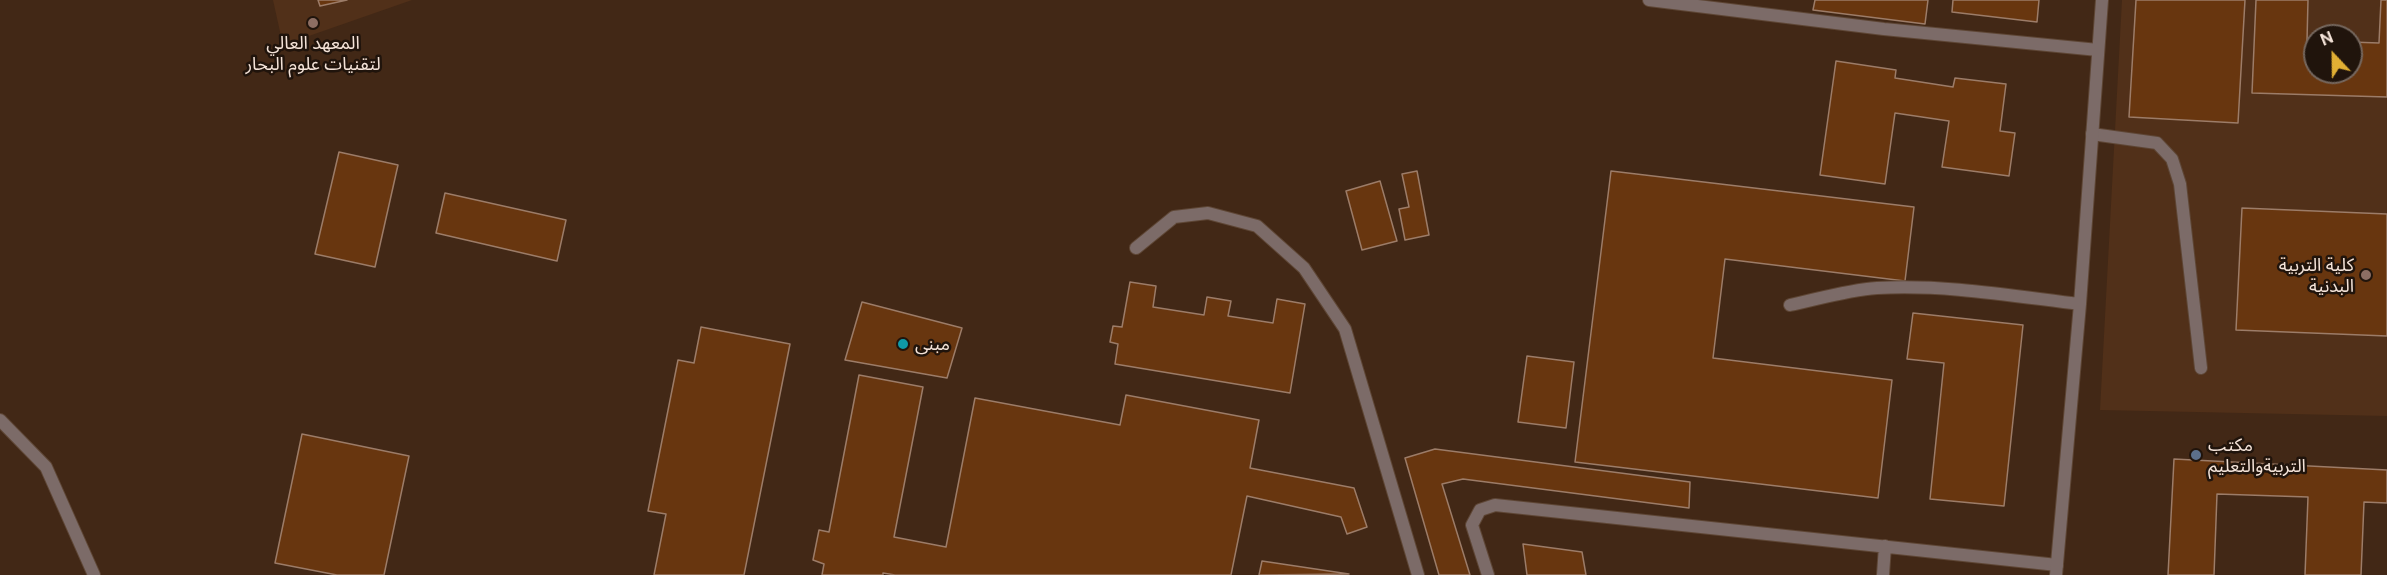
<!DOCTYPE html>
<meta charset="utf-8">
<style>
body{margin:0}
#map{position:relative;width:2387px;height:575px;overflow:hidden;background:#422816;font-family:"Public Sans",sans-serif}
canvas{display:block}
.north{position:absolute;left:2303px;top:24px;width:60px;height:60px;box-sizing:border-box;background:#20140c;border:2px solid #75675e;border-radius:50%;rotate:338deg;font-size:16px;font-weight:700;line-height:24px;text-align:center;color:#f4e3d8}
.north::after{content:'';display:block;margin:auto;width:21px;height:27px;background:#e1af34;clip-path:polygon(50% 0,100% 100%,50% 72%,0 100%)}
</style>
<div id="map">
<canvas width="2387" height="575"></canvas>
<div class="north">N</div>
</div>
<script>
const ctx = document.querySelector('canvas').getContext('2d');
ctx.lineJoin = 'round';
function paint(path, color) { ctx.fillStyle = color; ctx.fill(path, 'evenodd'); }
function strokePath(path, color, width, dash) { ctx.strokeStyle = color; ctx.lineWidth = width; ctx.lineCap = dash ? 'butt' : 'round'; ctx.setLineDash(dash || []); ctx.stroke(path); }
function write(font, color, halo, rows, align = 'center') {
  ctx.font = font + ' "Public Sans","Noto Sans Arabic",sans-serif'; ctx.lineWidth = 5; ctx.setLineDash([]); ctx.textBaseline = 'middle'; ctx.strokeStyle = halo; ctx.fillStyle = color; for (const [text, x, y, turn = 0] of rows) {
    ctx.save(); ctx.translate(x, y); ctx.rotate((+turn || 0) * Math.PI / 180); ctx.textAlign = isNaN(turn) ? turn : align; if (halo) ctx.strokeText(text, 0, 0); ctx.fillText(text, 0, 0); ctx.restore();
  }
}
const built = new Path2D(`
 M273,0H412L283,45Z
 M2122,0H2387V416L2100,410ZM2315,36H2351V72H2315Z`);
const building = new Path2D(`
 M318,0H347L320,6Z
 M1815,0H1928L1925,24L1813,10Z
 M1953,0H2039L2037,22L1952,12Z
 M2136,0H2245L2238,123L2129,117Z
 M2256,0H2308L2307,41H2315V72H2351V42L2379,43L2381,0H2387V97L2252,93Z
 M1836,61L1896,70L1895,78L1953,87L1955,78L2006,84L2000,131L2015,133L2009,176L1942,167L1949,121L1895,113L1885,184L1820,175Z
 M339,152L398,165L375,267L315,254Z
 M1417,171L1429,235L1405,240L1399,209L1409,207L1402,174Z
 M1611,171L1914,207L1905,281L1725,259L1713,358L1892,380L1878,498L1575,462Z
 M1380,181L1397,241L1362,250L1346,191Z
 M445,193L566,220L557,261L436,233Z
 M2242,208L2387,214V336L2236,330Z
 M1130,282L1156,286L1153,307L1204,315L1207,297L1231,301L1228,316L1273,323L1277,299L1305,304L1290,393L1115,364L1118,344L1110,342L1113,326L1122,327Z
 M862,302L962,328L947,378L845,360Z
 M1913,313L2023,325L2004,506L1930,499L1944,363L1907,359Z
 M701,327L790,344L744,575H654L666,514L648,511L678,360L694,363Z
 M1527,356L1574,362L1566,428L1518,422Z
 M859,375L923,387L894,537L946,547L975,398L1120,425L1126,395L1259,420L1250,468L1354,488L1367,527L1347,534L1341,517L1247,496L1231,575H895L883,573V575H822L824,564L813,560L819,530L829,532Z
 M302,434L409,456L384,575H337L275,563Z
 M1435,449L1690,482L1689,508L1463,479L1442,484L1470,575H1439L1405,458Z
 M2174,459L2387,470V503L2364,502L2361,575H2305L2308,497L2217,494L2214,575H2168Z
 M1523,544L1582,552L1586,575H1527Z
 M1262,561L1349,574L1259,575Z`);
const lane = new Path2D(`
 M2092,134L2157,143L2172,159L2180,184L2201,368
 M0,420L46,467L94,575
 M1488,575L1472,525L1480,510L1495,505L2057,565
 M1883,575L1885,546`);
const street = new Path2D(`
 M1649,0L1884,29L2098,50
 M1136,248L1174,217L1208,213L1257,226L1304,268L1345,329L1418,575
 M1790,305C1818,299 1848,290 1877,288C1944,284 2013,296 2080,304
 M2056,575L2080,304L2102,0`);
const markers = [
 [313,23,6,"#8d6e63"],
 [2366,275,6,"#8d6e63"],
 [903,344,6,"#0f9aa8"],
 [2196,455,6,"#5c6f8a"]
];
const poiNames = [
 ["المعهد العالي",313,43,"center"],
 ["لتقنيات علوم البحار",313,64,"center"],
 ["كلية التربية",2354,265,"right"],
 ["البدنية",2354,286,"right"],
 ["مبنى",915,344],
 ["مكتب",2208,445],
 ["التربيةوالتعليم",2208,466]
];
paint(built, '#513019');
paint(building, '#68360f');
strokePath(building, '#9c7c68', 1.5);
strokePath(lane, '#5e4635', 14);
strokePath(street, '#5e4635', 14);
strokePath(lane, '#7c6b68', 12);
strokePath(street, '#7c6b68', 12);
for (const [x, y, r, color] of markers) { const dot = new Path2D(); dot.arc(x, y, r, 0, 2 * Math.PI); ctx.fillStyle = color; ctx.fill(dot); strokePath(dot, '#20140c', 2); }
write('18px', '#f4e3d8', '#20140c', poiNames, 'left');
</script>
